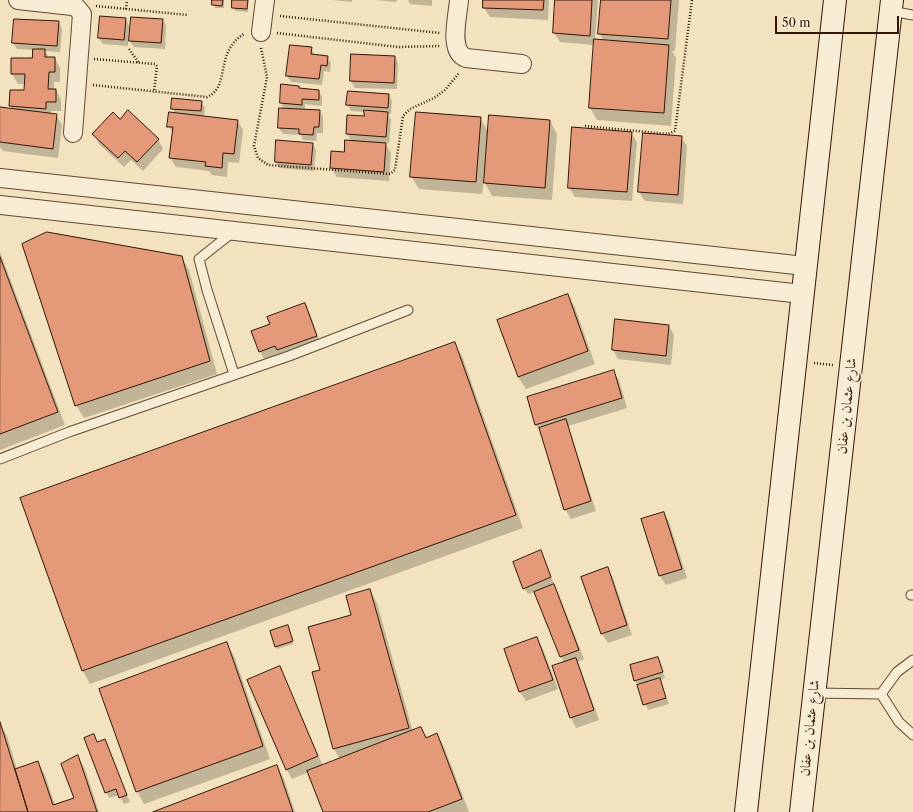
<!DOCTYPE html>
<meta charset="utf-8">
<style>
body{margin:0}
#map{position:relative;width:913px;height:812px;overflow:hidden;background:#f2e2bd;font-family:"Libre Caslon Text",serif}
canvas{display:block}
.scale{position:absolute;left:775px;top:16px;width:124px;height:18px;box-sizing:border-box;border:2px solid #321607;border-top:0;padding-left:5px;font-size:12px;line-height:14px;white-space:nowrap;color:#321607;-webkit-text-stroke:3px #f7ecd4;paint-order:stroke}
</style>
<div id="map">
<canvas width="913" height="812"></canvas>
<div class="scale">50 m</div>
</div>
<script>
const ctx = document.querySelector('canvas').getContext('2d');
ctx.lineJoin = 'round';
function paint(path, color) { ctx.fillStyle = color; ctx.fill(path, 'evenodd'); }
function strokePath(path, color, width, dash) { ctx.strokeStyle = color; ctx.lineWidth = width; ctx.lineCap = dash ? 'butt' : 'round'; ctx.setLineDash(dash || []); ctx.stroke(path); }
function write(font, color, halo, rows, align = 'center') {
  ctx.font = font + ' "Libre Caslon Text",Amiri,serif'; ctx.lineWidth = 3; ctx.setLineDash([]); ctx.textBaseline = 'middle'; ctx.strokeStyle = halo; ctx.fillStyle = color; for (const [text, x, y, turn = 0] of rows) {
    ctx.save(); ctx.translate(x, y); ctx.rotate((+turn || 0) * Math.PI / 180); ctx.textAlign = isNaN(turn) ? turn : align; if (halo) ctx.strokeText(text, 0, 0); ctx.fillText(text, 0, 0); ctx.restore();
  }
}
const shadow = new Path2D(`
 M213,0H224V8H215Z
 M227,0H248V12L235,11L233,0Z
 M332,0H352V2Z
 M374,0H397L396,2Z
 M408,0H432V6L410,4Z
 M484,0H549L548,20L490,17L484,8Z
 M556,0H598L595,40L604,41L599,33L602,0H679L675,51H672L676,58L671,126L597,120L590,108L594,45L560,42L554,33Z
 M126,19L129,26L128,46L103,44L99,38Z
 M163,20L166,26L165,49L134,47L130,41Z
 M59,22L62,29L60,52L45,51L49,58H55L60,68V82H54V90H56L61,100V111H51V114L56,115L62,125L58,158L3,151L0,147V117L12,109L10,106L25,91V84H18L12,74L33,59L34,50L17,49L13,43Z
 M311,48L315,56L327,57L331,63L330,72L324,71L322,85L291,82L287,76Z
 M352,55L395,57L398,63L397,89L355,88L351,81Z
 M298,87L300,89L319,91L322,97V106L305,104V110L320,111L323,117V133H317L316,141L303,140L301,135L283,134L279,128L284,109L281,103Z
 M389,95L392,101L391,114H388L391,120L389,143H385L391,153L389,181L337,177L331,168L345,153L351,141L347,133L364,117L365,112L351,111L348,105Z
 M201,102L205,108L204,117L237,120L243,130L239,163L228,162L227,177L212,175L209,171L176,167L170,157L173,134L169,126L175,113L172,108Z
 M480,118L489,133L550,121L557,134L552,200L492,196L484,181L482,194L419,189L411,176Z
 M120,120L158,139L163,149L143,171L131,160L124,167L99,144L94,134Z
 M631,133L637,142L632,201L575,197L569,188Z
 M681,137L687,146L683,204L645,201L639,192Z
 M312,143L316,150L314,171L279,168L276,162Z
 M0,252L65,425L0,450Z
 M181,257L189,270L217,374L84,418L76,405Z
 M568,295L575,308L595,364L526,389L518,377Z
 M304,304L310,314L321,345L265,361L260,351L271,325Z
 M669,326L674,335L671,365L618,359L613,350Z
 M454,343L462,356L523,528L90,684L83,671L21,499Z
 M613,371L619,380L627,408L568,426L596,511L571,519L565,509L542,435L536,425L528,398Z
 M664,513L669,522L687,578L666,585L660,576Z
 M544,558L554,584H553L559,595L584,659L578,662L599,720L576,728L571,718L553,667L564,663L535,592L528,594L524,588Z
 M607,569L613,578L632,635L608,643L602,634L583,577Z
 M370,590L377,603L413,732L421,728L427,738L437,734L444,747L469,812H324L309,772L292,779L287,770L249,681L279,668L323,766L340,759L334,749L313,672L321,670L352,616Z
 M289,629L293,644L277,649L276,646Z
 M537,638L542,647L558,689L526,701L520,692L505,650Z
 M226,643L234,656L270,759L144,804L137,791Z
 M657,658L665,678L660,680L669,704L648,710L635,680Z
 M0,724L7,736L17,769L37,762L45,775L55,805L75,799L77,756L85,769L99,812H0Z
 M105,740L130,802L124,804L119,795L109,798L106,792L97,743Z
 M277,766L284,779L295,812H156Z`);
const building = new Path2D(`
 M212,0H223L222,6L212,5Z
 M232,0H248L247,9L232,8Z
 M483,0H544L543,10L483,8Z
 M555,0H592L590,36L553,33Z
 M601,0H671L668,39L598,34Z
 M100,16L126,18L124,40L98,38Z
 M131,17L163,19L161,43L129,41Z
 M14,19L59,21L57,46L12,43Z
 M594,39L669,45L664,113L589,108Z
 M290,45L312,47L311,54L328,56L327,66L321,65L319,79L286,76Z
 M33,49H45V57H55V72H49L48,89H56V102H46V109L9,106L10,90H24L25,74H11V58H32Z
 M351,54L395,56L394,83L350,81Z
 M281,84L299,86V88L319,90V100L302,99V105L280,103Z
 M348,91L389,94L388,108L346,105Z
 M172,98L202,101L201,111L171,109Z
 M0,107L57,114L53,149L0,142Z
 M279,108L320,110L319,127H314L313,135L299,134V129L278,128Z
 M128,110L159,139L137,162L125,151L118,158L92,134L113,112L120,119Z
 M364,110L388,112L386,137L346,134L347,115L364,116Z
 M169,112L238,120L234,154L223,153L222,168L205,166L206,162L169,158L173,127H167Z
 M416,112L481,117L476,182L410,177Z
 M489,115L550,120L545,188L484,183Z
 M572,127L632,132L627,192L568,188Z
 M643,133L682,136L678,195L638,192Z
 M276,140L313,143L311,165L275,162Z
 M345,140L386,143L384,172L330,168L331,151L344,152Z
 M47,232L182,256L210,361L75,406L22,244Z
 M0,257L58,412L0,434Z
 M568,294L588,351L518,377L497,320Z
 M305,303L317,336L277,350L275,346L259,352L251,331L270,324L267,317Z
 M615,319L669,325L666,356L612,350Z
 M455,342L516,515L82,671L20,498Z
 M614,370L622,398L535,425L527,397Z
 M566,419L591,501L564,510L539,428Z
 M664,512L682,569L659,576L641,519Z
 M541,550L551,577L523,589L513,562Z
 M608,567L627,625L601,634L581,577Z
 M554,584L579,650L560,657L534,592Z
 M370,589L409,728L333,749L312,672L320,670L308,627L351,615L346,596Z
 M288,625L293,641L275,647L270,631Z
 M537,637L553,680L519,692L504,649Z
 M227,642L263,746L136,792L99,689Z
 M658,657L663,672L634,681L630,665Z
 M576,658L594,710L570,718L552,666Z
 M280,666L318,756L286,770L247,680Z
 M660,678L666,698L643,705L637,685Z
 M0,722L28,812H0Z
 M421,727L426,738L437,733L462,799L428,812H323L307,771Z
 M94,734L97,742L105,739L127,795L119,798L116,789L105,793L84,738Z
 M78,755L97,812H28L15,769L38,761L53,805L74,798L61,764Z
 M277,765L293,812H153Z`);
const path = new Path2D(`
 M96,6L188,15
 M126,9L127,0
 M280,16L440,33
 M277,33L398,47L441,46
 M261,48L267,77L254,146L258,158L268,165L390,174L395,170L403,116L410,109L434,98L445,90L459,73
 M129,49L139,63
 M94,59L155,64L157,66L154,92
 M93,85L207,97C231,87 214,52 244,34
 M585,126L668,134L675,131L692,0
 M814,363L833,365`);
const lane = new Path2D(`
 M891,11L913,15
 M233,232L199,259L207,290L234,374
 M0,459L69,432L289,356L408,310
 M911,595H913
 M814,693L881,694
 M881,694L899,722L913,735
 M881,694L897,672L913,660`);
const street = new Path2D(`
 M18,0L72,6L76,7L82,14L73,133
 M459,0C458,16 448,51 466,58L522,64
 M261,32L265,0
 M0,178L805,266
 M0,205L802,294`);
const secondary = new Path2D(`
 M746,812L835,0
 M801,812L892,0`);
const streetNames = [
 ["شارع عثمان بن عفان",847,406,-84],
 ["شارع عثمان بن عفان",810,728,-84]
];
paint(shadow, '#0003');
paint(building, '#e49978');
strokePath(building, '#321607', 1);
strokePath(lane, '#624934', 11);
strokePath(street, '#624934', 20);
strokePath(secondary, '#321607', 24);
strokePath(path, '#321607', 2.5, [1, 2]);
strokePath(lane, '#f7ecd4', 9);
strokePath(street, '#f7ecd4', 18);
strokePath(secondary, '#f7ecd4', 22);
write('14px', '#321607', '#f7ecd4', streetNames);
</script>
